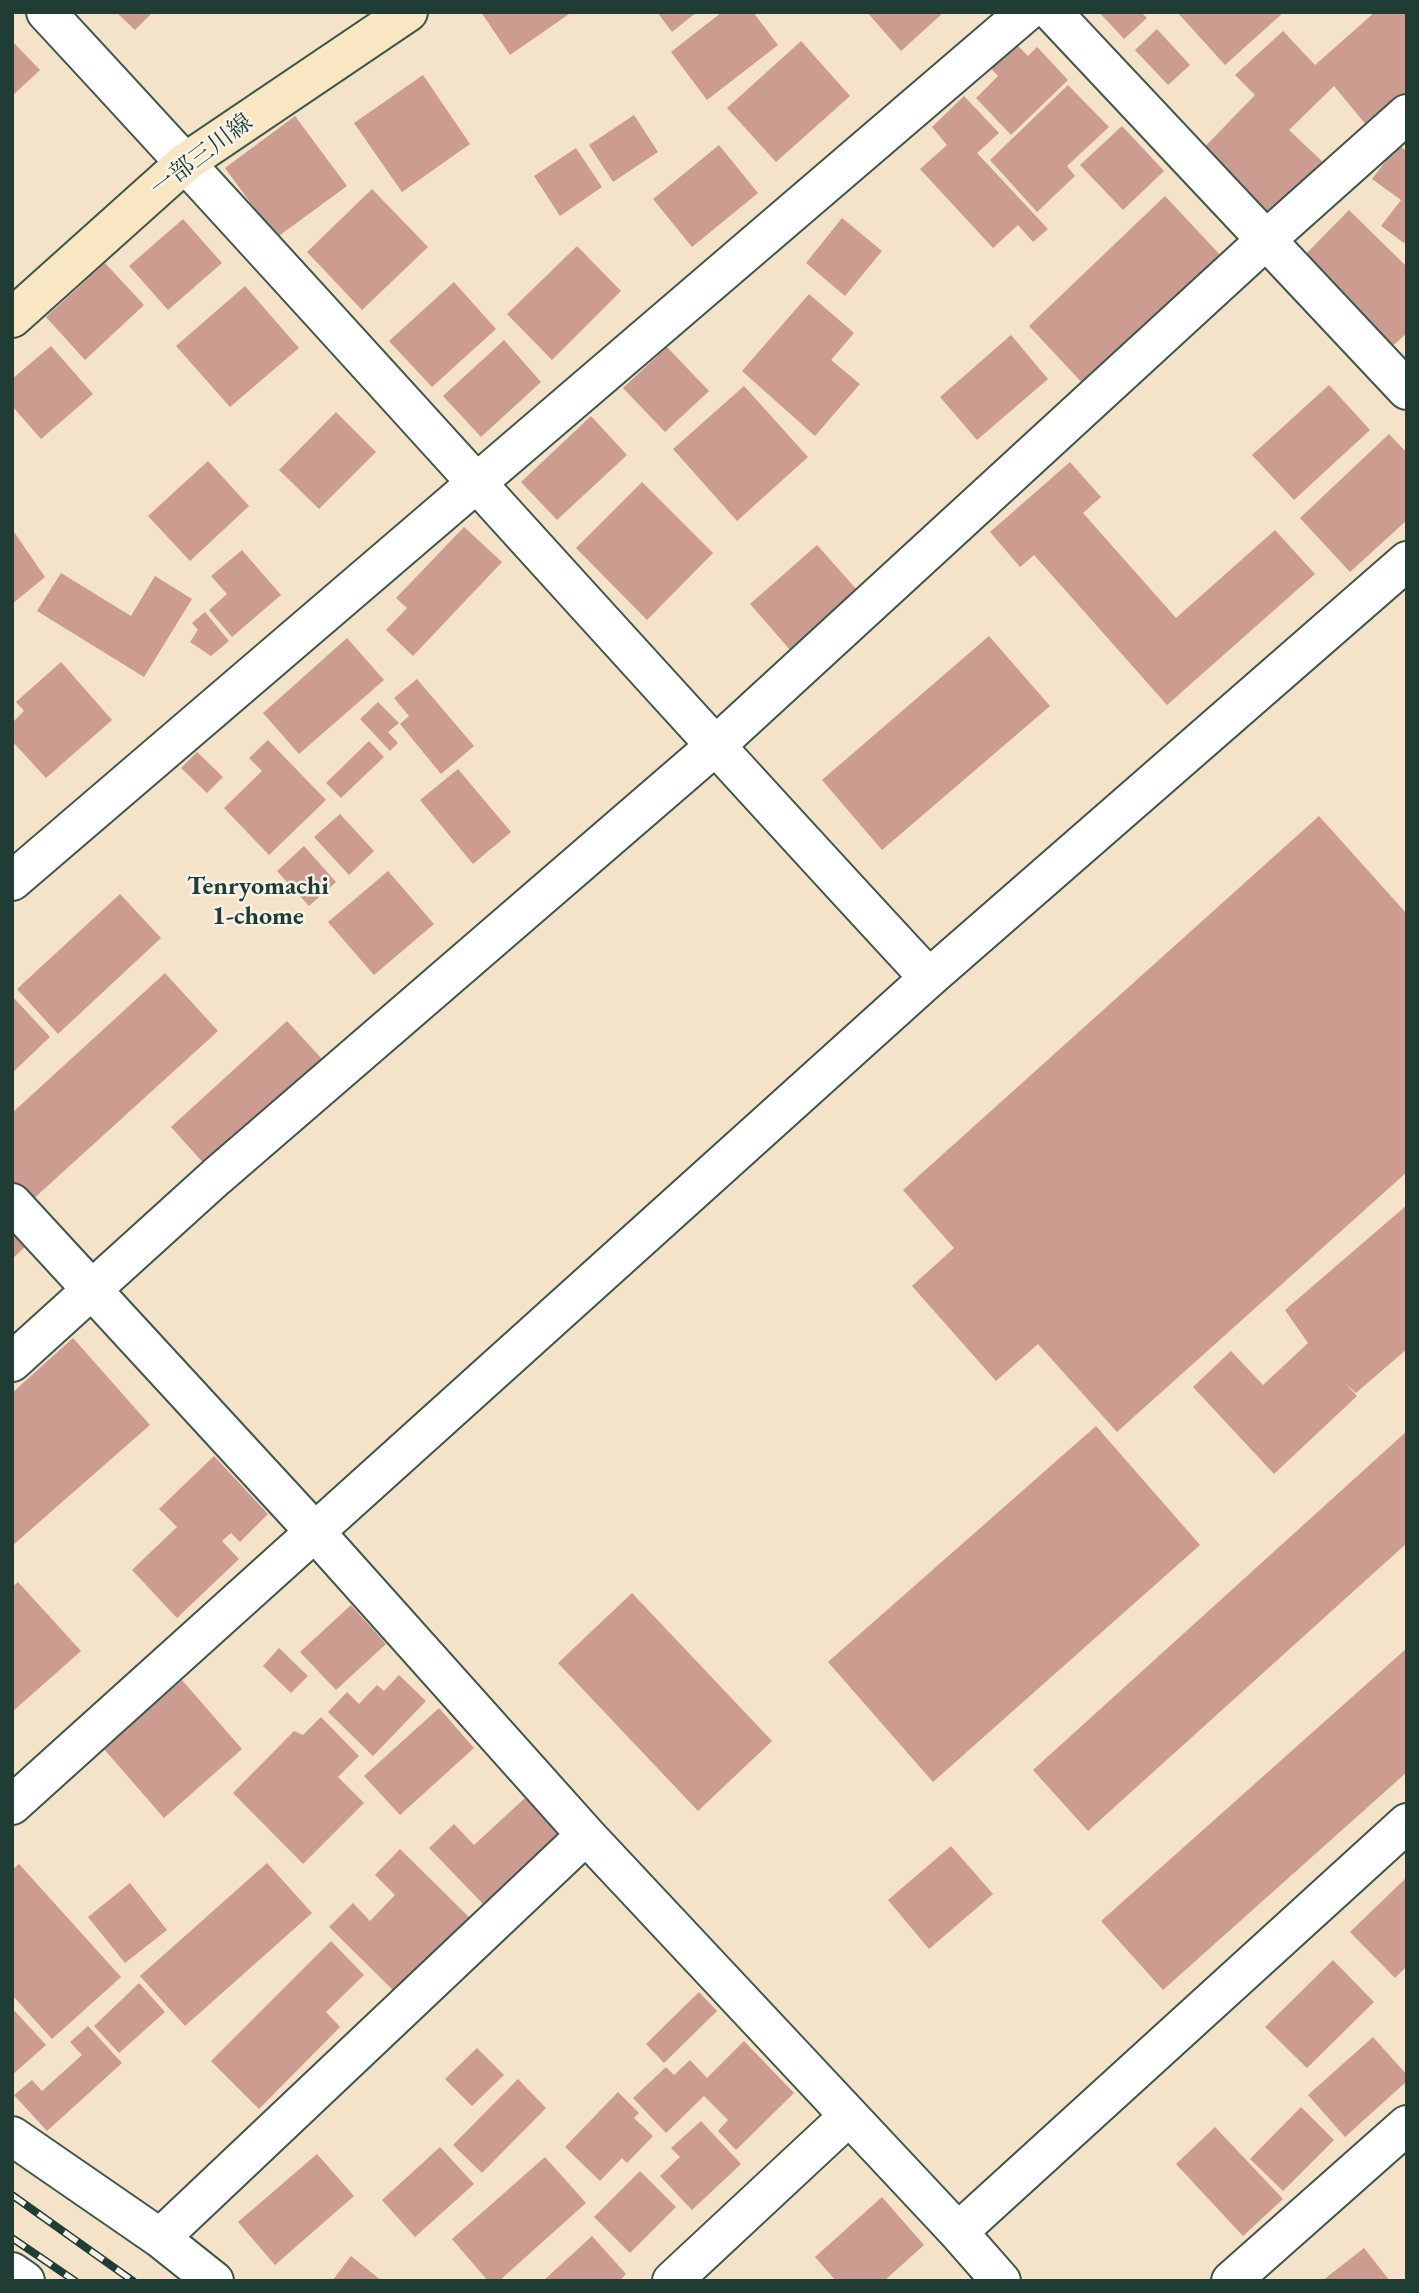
<!DOCTYPE html>
<meta charset="utf-8">
<style>
body{margin:0}
#map{position:relative;width:1419px;height:2293px;overflow:hidden;background:#f4e2c9;font-family:"EB Garamond",serif}
canvas{display:block}
.frame{position:absolute;inset:0;border:14px solid #1f3d34;pointer-events:none}
</style>
<div id="map">
<canvas width="1419" height="2293"></canvas>
<div class="frame"></div>
</div>
<script>
const ctx = document.querySelector('canvas').getContext('2d');
ctx.lineJoin = 'round';
function paint(path, color) { ctx.fillStyle = color; ctx.fill(path, 'evenodd'); }
function strokePath(path, color, width, dash) { ctx.strokeStyle = color; ctx.lineWidth = width; ctx.lineCap = dash ? 'butt' : 'round'; ctx.setLineDash(dash || []); ctx.stroke(path); }
function write(font, color, halo, rows, align = 'center') {
  ctx.font = font + ' "EB Garamond","Noto Serif JP",serif'; ctx.lineWidth = 5; ctx.setLineDash([]); ctx.textBaseline = 'middle'; ctx.strokeStyle = halo; ctx.fillStyle = color; for (const [text, x, y, turn = 0] of rows) {
    ctx.save(); ctx.translate(x, y); ctx.rotate((+turn || 0) * Math.PI / 180); ctx.textAlign = isNaN(turn) ? turn : align; if (halo) ctx.strokeText(text, 0, 0); ctx.fillText(text, 0, 0); ctx.restore();
  }
}
const building = new Path2D(`
 M116,12H153L135,30Z
 M481,12H572L510,55Z
 M657,12H697L672,32Z
 M722,12H753L778,45L707,100L671,52Z
 M867,12H944L901,51Z
 M1099,12H1141L1147,18L1124,39Z
 M1177,12H1284L1225,65Z
 M1375,12H1407V91L1367,126L1334,86L1289,130L1326,165L1265,229L1193,159L1255,95L1235,75L1283,31L1315,65Z
 M1157,29L1190,65L1168,85L1135,50Z
 M1012,40L1028,56L1037,47L1068,80L1011,135L976,98L998,76L987,64Z
 M12,41L40,70L12,96Z
 M801,41L850,96L776,162L727,108Z
 M423,75L470,144L402,192L354,123Z
 M1068,85L1109,127L1067,166L1075,176L1037,212L990,160Z
 M964,96L999,133L977,153L1048,229L1033,242L1018,225L993,248L920,169L947,145L932,127Z
 M634,115L658,152L613,182L589,145Z
 M295,116L347,186L276,238L225,168Z
 M1122,126L1164,171L1123,210L1080,165Z
 M719,145L758,193L692,247L653,199Z
 M1398,145L1407,151V239L1404,243L1381,226L1401,200L1372,179Z
 M576,148L602,187L560,216L534,176Z
 M372,189L428,247L362,310L307,252Z
 M1165,196L1222,257L1086,387L1029,326Z
 M1349,210L1407,267V333L1386,352L1296,264Z
 M842,218L882,251L845,296L806,263Z
 M183,219L222,263L168,310L129,266Z
 M577,246L621,291L552,360L507,314Z
 M105,263L144,305L85,360L46,317Z
 M454,282L496,329L432,387L389,341Z
 M245,286L299,348L230,407L176,346Z
 M809,294L854,333L831,360L860,384L815,436L742,371Z
 M1011,335L1048,379L977,440L940,397Z
 M504,340L541,382L481,437L443,396Z
 M51,346L93,394L41,439L12,406V379Z
 M667,347L709,391L665,432L623,388Z
 M1329,385L1370,430L1294,500L1252,455Z
 M744,386L808,457L737,521L673,449Z
 M336,412L376,452L319,509L279,470Z
 M591,416L627,455L557,520L521,482Z
 M1389,434L1407,453V520L1350,572L1300,518Z
 M208,461L249,506L190,561L148,516Z
 M1070,462L1101,497L1083,513L1176,618L1275,530L1315,574L1167,705L1034,555L1020,567L990,532Z
 M642,482L713,553L647,620L576,548Z
 M464,527L502,562L413,656L386,630L407,608L396,598Z
 M12,529L45,577L12,604Z
 M817,545L858,591L791,651L750,604Z
 M242,550L281,595L232,637L209,610L227,594L211,576Z
 M61,573L131,616L155,576L192,599L144,677L37,611Z
 M205,612L229,641L211,656L190,642L198,630L192,623Z
 M989,636L1050,706L882,850L822,780Z
 M347,638L384,680L299,754L263,713Z
 M61,662L112,720L46,778L12,741V723L24,711L16,702Z
 M417,679L474,746L441,774L400,724L409,716L394,698Z
 M378,702L399,723L388,732L398,743L390,751L360,719Z
 M268,740L326,800L269,855L224,808L262,771L249,758Z
 M369,741L384,757L341,798L326,783Z
 M197,752L223,777L207,793L181,768Z
 M458,769L511,832L473,864L420,800Z
 M340,814L374,851L349,875L314,837Z
 M1319,816L1407,914V1172L1117,1432L1038,1344L996,1381L912,1286L954,1248L903,1190Z
 M304,846L336,882L309,906L277,871Z
 M388,871L434,924L374,975L328,922Z
 M120,894L161,938L58,1034L17,989Z
 M165,973L218,1031L31,1201L12,1180V1113Z
 M12,996L50,1037L12,1073Z
 M287,1021L333,1071L216,1177L171,1127Z
 M1407,1205V1349L1356,1393L1344,1382L1357,1396L1274,1474L1193,1387L1231,1351L1263,1385L1308,1343L1285,1310Z
 M12,1230L27,1245L12,1259Z
 M73,1338L150,1425L12,1546V1393Z
 M1096,1426L1200,1545L933,1782L828,1662Z
 M1407,1431V1543L1088,1831L1033,1770Z
 M214,1456L268,1514L240,1542L231,1533L222,1541L239,1559L177,1618L132,1570L177,1527L159,1509Z
 M18,1582L81,1651L12,1712V1587Z
 M632,1593L772,1741L698,1811L558,1663Z
 M351,1605L386,1644L336,1690L300,1652Z
 M279,1648L308,1676L291,1693L263,1666Z
 M1407,1648V1772L1163,1990L1101,1921Z
 M399,1675L426,1701L373,1756L328,1712L347,1692L359,1704L377,1685L384,1691Z
 M182,1680L242,1749L164,1818L103,1748Z
 M439,1708L474,1748L400,1815L364,1776Z
 M321,1717L359,1756L338,1777L364,1803L303,1864L233,1793L294,1731L303,1735Z
 M525,1798L561,1835L486,1907L429,1848L454,1824L474,1845Z
 M951,1846L993,1894L929,1949L888,1900Z
 M400,1849L471,1919L397,1994L329,1927L353,1903L370,1921L395,1895L375,1875Z
 M267,1863L312,1913L185,2026L140,1976Z
 M19,1864L121,1977L52,2039L12,1995V1870Z
 M1407,1877V1966L1395,1978L1350,1932Z
 M130,1883L167,1930L125,1963L88,1917Z
 M331,1941L364,1975L326,2012L340,2027L259,2109L211,2061Z
 M1333,1960L1374,2002L1307,2068L1265,2027Z
 M139,1983L165,2012L119,2053L94,2026Z
 M699,1992L717,2011L664,2063L646,2044Z
 M12,2008L46,2045L12,2075Z
 M88,2026L122,2063L47,2131L14,2095L32,2080L42,2091L82,2055L70,2042Z
 M1373,2037L1407,2075V2081L1345,2137L1308,2095Z
 M744,2041L794,2093L736,2150L718,2131L728,2120L704,2096L666,2133L633,2098L666,2067L674,2075L690,2060L707,2078Z
 M477,2048L504,2075L472,2106L445,2079Z
 M518,2079L546,2108L482,2173L453,2145Z
 M618,2092L639,2113L634,2118L653,2136L627,2163L622,2158L600,2181L565,2147Z
 M1301,2107L1334,2140L1283,2191L1250,2159Z
 M701,2121L741,2164L692,2210L660,2176L680,2157L671,2148Z
 M1215,2127L1283,2199L1243,2236L1176,2164Z
 M440,2147L474,2184L415,2237L382,2200Z
 M317,2154L354,2196L275,2265L238,2222Z
 M545,2157L586,2203L499,2281H488L452,2239Z
 M640,2171L676,2207L630,2253L594,2217Z
 M882,2197L924,2245L884,2281H836L815,2257Z
 M592,2236L626,2274L619,2281H543Z
 M1364,2248L1390,2281H1322Z
 M351,2256L382,2281H332Z`);
const street = new Path2D(`
 M46,12C343,332 632,658 929,978
 M1052,12L1407,390
 M12,881L1026,12
 M12,1203L315,1532L586,1835L958,2232L1001,2281
 M12,1362L216,1177L714,747L1267,239L1407,114
 M12,1805L929,978L1407,561
 M12,2136L160,2238L214,2281
 M958,2232L1407,1823
 M160,2238L586,1835
 M12,2272L25,2281
 M672,2281L849,2116
 M1231,2281L1407,2125`);
const secondary = new Path2D(`
 M12,318L186,162L408,12`);
const rail = new Path2D(`
 M12,2195L133,2281
 M12,2238L75,2281`);
const streetNames = [
 ["一部三川線",202,156,-37]
];
const neighbourhoodNames = [
 ["Tenryomachi",258,887],
 ["1-chome",258,917]
];
paint(building, '#cc9c90');
strokePath(street, '#3f564a', 42);
strokePath(secondary, '#3f564a', 42);
strokePath(street, '#fff', 38);
strokePath(secondary, '#f9e7c3', 38);
strokePath(rail, '#1f3d34', 8);
strokePath(rail, '#f7f3e8', 5, [16]);
write('24px', '#1f3d34', '#f7f3e8', streetNames);
write('bold 26px', '#1f3d34', '#f7f3e8', neighbourhoodNames);
</script>
